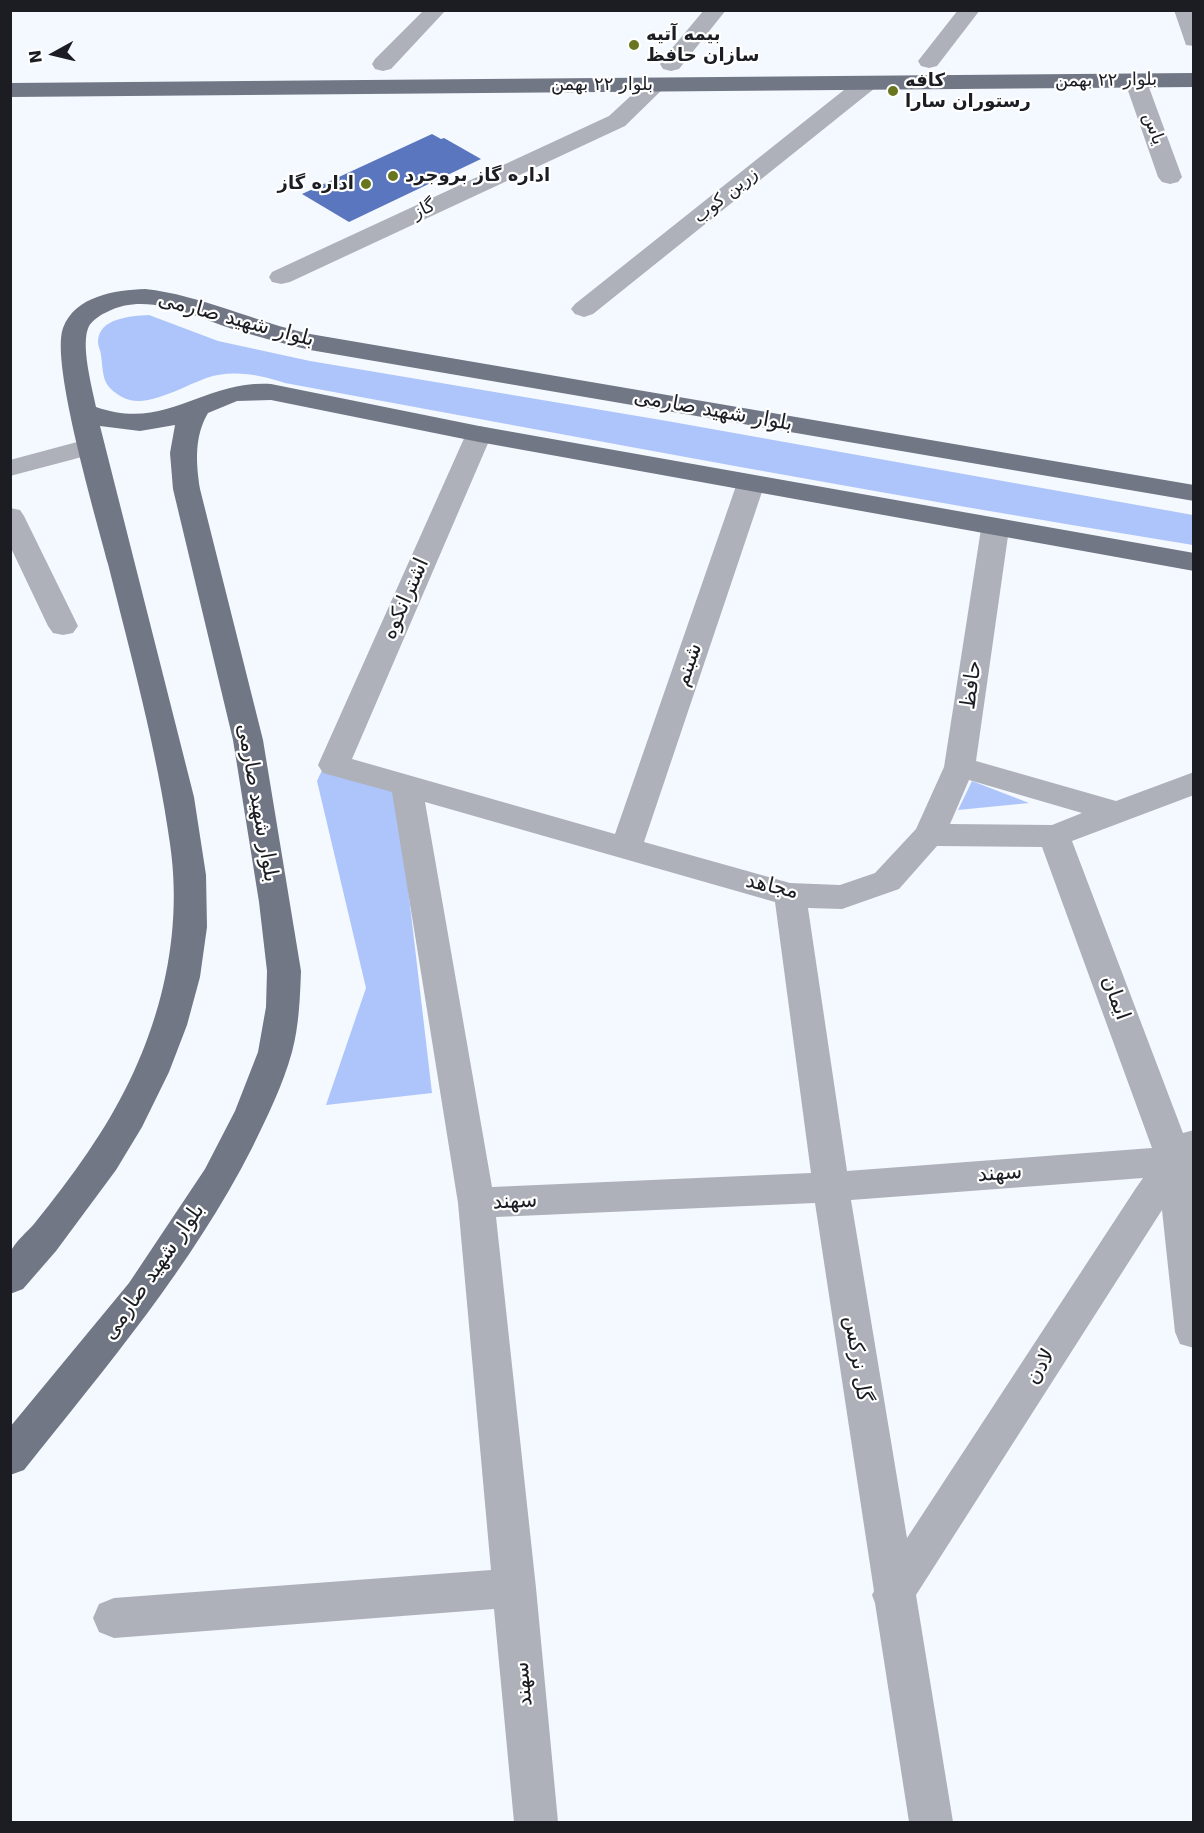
<!DOCTYPE html>
<meta charset="utf-8">
<style>
body{margin:0}
#map{position:relative;width:1204px;height:1833px;overflow:hidden;background:#f4f8ff;font-family:"DejaVu Sans",sans-serif}
canvas{display:block}
.frame{position:absolute;inset:0;border:12px solid #1b1d23;pointer-events:none}
.north{position:absolute;left:24px;top:24px;width:60px;height:60px;-webkit-text-stroke:4px #fff;paint-order:stroke;rotate:262deg;font-size:16px;font-weight:700;line-height:24px;text-align:center;color:#1b1d23}
.north::after{content:'';display:block;margin:auto;width:21px;height:27px;background:#1b1d23;clip-path:polygon(50% 0,100% 100%,50% 72%,0 100%)}
</style>
<div id="map">
<canvas width="1204" height="1833"></canvas>
<div class="frame"></div>
<div class="north">N</div>
</div>
<script>
const ctx = document.querySelector('canvas').getContext('2d');
ctx.lineJoin = 'round';
function paint(path, color) { ctx.fillStyle = color; ctx.fill(path, 'evenodd'); }
function strokePath(path, color, width, dash) { ctx.strokeStyle = color; ctx.lineWidth = width; ctx.lineCap = dash ? 'butt' : 'round'; ctx.setLineDash(dash || []); ctx.stroke(path); }
function write(font, color, halo, rows, align = 'center') {
  ctx.font = font + ' "DejaVu Sans",Vazirmatn,sans-serif'; ctx.lineWidth = 4.5; ctx.setLineDash([]); ctx.textBaseline = 'middle'; ctx.strokeStyle = halo; ctx.fillStyle = color; for (const [text, x, y, turn = 0] of rows) {
    ctx.save(); ctx.translate(x, y); ctx.rotate((+turn || 0) * Math.PI / 180); ctx.textAlign = isNaN(turn) ? turn : align; if (halo) ctx.strokeText(text, 0, 0); ctx.fillText(text, 0, 0); ctx.restore();
  }
}
const green = new Path2D(`
 M149,315L218,341L310,361L667,421L1193,515V545C890,496 588,439 285,383C263,376 241,371 218,375C192,379 149,412 122,397C101,385 104,376 101,355C101,351 98,347 98,342C98,318 131,316 149,315Z
 M323,768L385,786L397,794L432,1093L326,1105L366,988L317,781Z
 M972,781L1029,803L958,810Z`);
const building = new Path2D(`
 M432,134L441,139L444,138L481,159L349,222L302,194Z`);
const minor = new Path2D(`
 M424,10H446L391,69L383,71L375,69L372,64L375,59Z
 M704,10H726L679,69L671,71L663,69L660,64L663,59Z
 M958,10H980L937,66L929,68L921,66L918,61Z
 M1174,10H1194V46L1186,45Z
 M1136,75L1144,77L1147,82L1182,177L1178,182L1170,184L1162,182L1158,177L1125,82L1128,77Z
 M867,76L875,78L878,83L875,88L593,314L584,317L575,314L571,309L575,304L859,78Z
 M656,78L664,80L667,85L625,126L290,282L281,284L272,282L269,277L272,272L609,116L648,80Z
 M479,426L488,428L492,434L352,759L615,834L737,483L741,477L751,475L761,477L765,483L644,842L790,883L840,885L875,873L916,829L944,767L981,529L985,523L995,520L1005,523L1009,529L976,761L1116,801L1194,772V795L1072,841L1183,1133L1194,1130V1348L1180,1344L1175,1332L1162,1210L916,1595L953,1822H909L875,1603L872,1595L874,1591L815,1203L496,1217L536,1588L558,1822H514L494,1609L114,1638L99,1632L93,1618L99,1604L114,1598L491,1570L458,1203L392,792L323,773L318,765L466,434L470,428ZM969,780L1082,813L1052,825L950,824ZM425,802L775,902L811,1173L492,1187ZM937,846L1042,847L1152,1148L847,1171L808,908L842,909L899,889ZM1143,1178L1136,1188L907,1538L851,1200Z
 M92,438L101,440L105,446L101,452L10,476V460Z
 M10,508L20,510L24,516L78,626L73,633L63,635L53,633L48,626L10,546Z`);
const major = new Path2D(`
 M1194,73V87L10,97V83Z
 M145,289C201,295 255,322 310,334L1194,485V501L310,350C286,344 262,338 239,331C198,319 149,290 107,312C100,315 93,320 89,326C80,344 92,387 96,407C167,432 202,380 271,384L479,426L1194,553V571L479,442L271,400L237,401L208,413C194,437 196,463 200,489L263,740L301,971C300,998 299,1026 292,1052C283,1085 267,1117 252,1148C192,1266 106,1367 24,1470L10,1475V1427L129,1283L205,1169L235,1111L258,1052L266,1007L267,971L259,902L233,740L173,489L170,453L175,425L140,431L100,426L194,797L206,875L207,927L200,977L187,1025L169,1072L142,1127L116,1170L56,1251L23,1289L10,1294C10,1282 6,1259 12,1249C17,1240 27,1232 34,1224C53,1200 71,1177 88,1152C150,1063 186,953 170,844C157,750 131,656 108,564C97,521 50,363 63,328C75,296 115,290 145,289Z`);
const markers = [
 [634,45,6,"#6a751f"],
 [893,91,6,"#6a751f"],
 [393,176,6,"#6a751f"],
 [366,184,6,"#6a751f"]
];
const farPoinames = [
 ["بیمه آتیه",646,35],
 ["سازان حافظ",646,56],
 ["کافه",905,81],
 ["رستوران سارا",905,102],
 ["اداره گاز بروجرد",405,176],
 ["اداره گاز",354,184,"right"]
];
const farStreetnames = [
 ["بلوار ۲۲ بهمن",1106,81,-1],
 ["بلوار ۲۲ بهمن",602,85],
 ["یاس",1153,129,70],
 ["زرین کوب",726,196,-39],
 ["گاز",424,210,-25]
];
const streetNames = [
 ["بلوار شهید صارمی",236,320,15],
 ["بلوار شهید صارمی",713,411,10],
 ["اشترانکوه",406,599,-66],
 ["شبنم",689,665,-71],
 ["حافظ",972,685,-82],
 ["بلوار شهید صارمی",257,803,80],
 ["مجاهد",772,887,13],
 ["ایمان",1115,998,70],
 ["سهند",1000,1174,-4],
 ["سهند",515,1202,-3],
 ["بلوار شهید صارمی",154,1272,-55],
 ["گل نرکس",857,1359,81],
 ["لادن",1041,1367,-57],
 ["سهند",524,1684,-95]
];
paint(green, '#adc5fb');
paint(building, '#5a76be');
paint(minor, '#aeb1b9');
paint(major, '#717784');
for (const [x, y, r, color] of markers) { const dot = new Path2D(); dot.arc(x, y, r, 0, 2 * Math.PI); ctx.fillStyle = color; ctx.fill(dot); strokePath(dot, '#fff', 2); }
write('bold 18px', '#1b1d23', '#fff', farPoinames, 'left');
write('18px', '#1b1d23', '#fff', farStreetnames);
write('21px', '#1b1d23', '#fff', streetNames);
</script>
